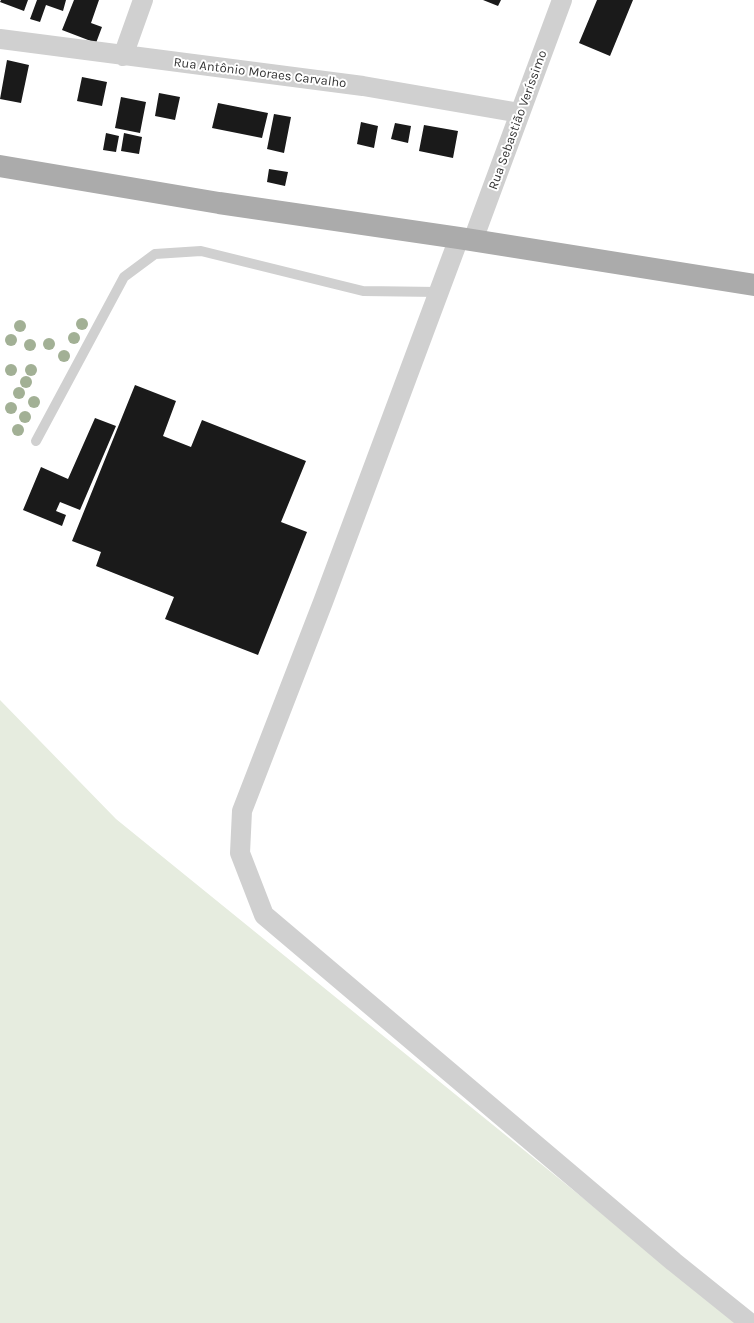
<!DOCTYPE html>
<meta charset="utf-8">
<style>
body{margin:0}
canvas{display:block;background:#fff}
</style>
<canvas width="754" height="1323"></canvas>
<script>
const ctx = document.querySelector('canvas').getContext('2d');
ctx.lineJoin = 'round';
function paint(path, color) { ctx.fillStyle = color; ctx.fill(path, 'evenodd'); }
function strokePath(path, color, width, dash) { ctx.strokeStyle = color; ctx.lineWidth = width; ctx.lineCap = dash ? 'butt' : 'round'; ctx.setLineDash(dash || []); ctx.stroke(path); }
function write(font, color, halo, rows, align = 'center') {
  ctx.font = font + ' Karla,sans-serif'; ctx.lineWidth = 4; ctx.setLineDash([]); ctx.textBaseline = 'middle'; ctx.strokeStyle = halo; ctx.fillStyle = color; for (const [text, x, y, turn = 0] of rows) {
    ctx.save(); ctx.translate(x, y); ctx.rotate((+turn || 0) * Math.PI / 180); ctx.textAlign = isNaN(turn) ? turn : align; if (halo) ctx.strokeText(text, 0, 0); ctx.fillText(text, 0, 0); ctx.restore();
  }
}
const green = new Path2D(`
 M0,700L116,819L737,1323H0Z`);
const building = new Path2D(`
 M1,0H28L24,11L0,2Z
 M37,0H66L63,11L46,5L40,22L30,19Z
 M74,0H99L91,23L102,27L96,43L62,30Z
 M483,0H501L498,6Z
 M597,0H633L610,56L579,43Z
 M7,60L29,65L21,103L0,99Z
 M82,77L107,82L102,106L77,101Z
 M159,93L180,97L175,120L155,116Z
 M121,97L146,102L140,133L115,128Z
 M218,103L268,113L262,138L212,128Z
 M274,114L291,117L284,153L267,149Z
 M361,122L378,126L374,148L357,144Z
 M395,123L411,126L408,143L391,139Z
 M424,125L458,131L453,158L419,151Z
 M106,133L119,136L116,152L103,150Z
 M124,133L142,137L139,154L121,151Z
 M269,169L288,172L285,186L267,182Z
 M135,385L176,401L163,436L191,447L202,420L306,461L281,522L307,532L258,655L165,619L174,597L96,566L101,552L72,541Z
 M95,418L116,426L80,510L60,502L56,511L66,515L62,526L23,510L41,467L68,479Z`);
const lane = new Path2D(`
 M36,441L124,277L155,254L201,251L363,291L438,292`);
const street = new Path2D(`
 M0,39L363,86L520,113
 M123,56L143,0
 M459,238L323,602L242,811L240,853L264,915L674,1262L750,1323
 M473,240L562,0`);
const primary = new Path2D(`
 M0,166L219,203L459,238L754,285`);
const trees = [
 [82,324],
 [20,326],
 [74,338],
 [11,340],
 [49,344],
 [30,345],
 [64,356],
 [11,370],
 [31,370],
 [26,382],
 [19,393],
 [34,402],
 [11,408],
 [25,417],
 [18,430]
];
const streetNames = [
 ["Rua Antônio Moraes Carvalho",260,73,7],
 ["Rua Sebastião Veríssimo",518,120,-70]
];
paint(green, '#e6ecdf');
paint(building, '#1a1a1a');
strokePath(lane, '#d0d0d0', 10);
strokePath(street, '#d0d0d0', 20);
strokePath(primary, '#ababab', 22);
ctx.fillStyle = '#a2b095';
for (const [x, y] of trees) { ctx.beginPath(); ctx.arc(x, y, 6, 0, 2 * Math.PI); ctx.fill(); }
write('13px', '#333', '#fff', streetNames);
</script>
